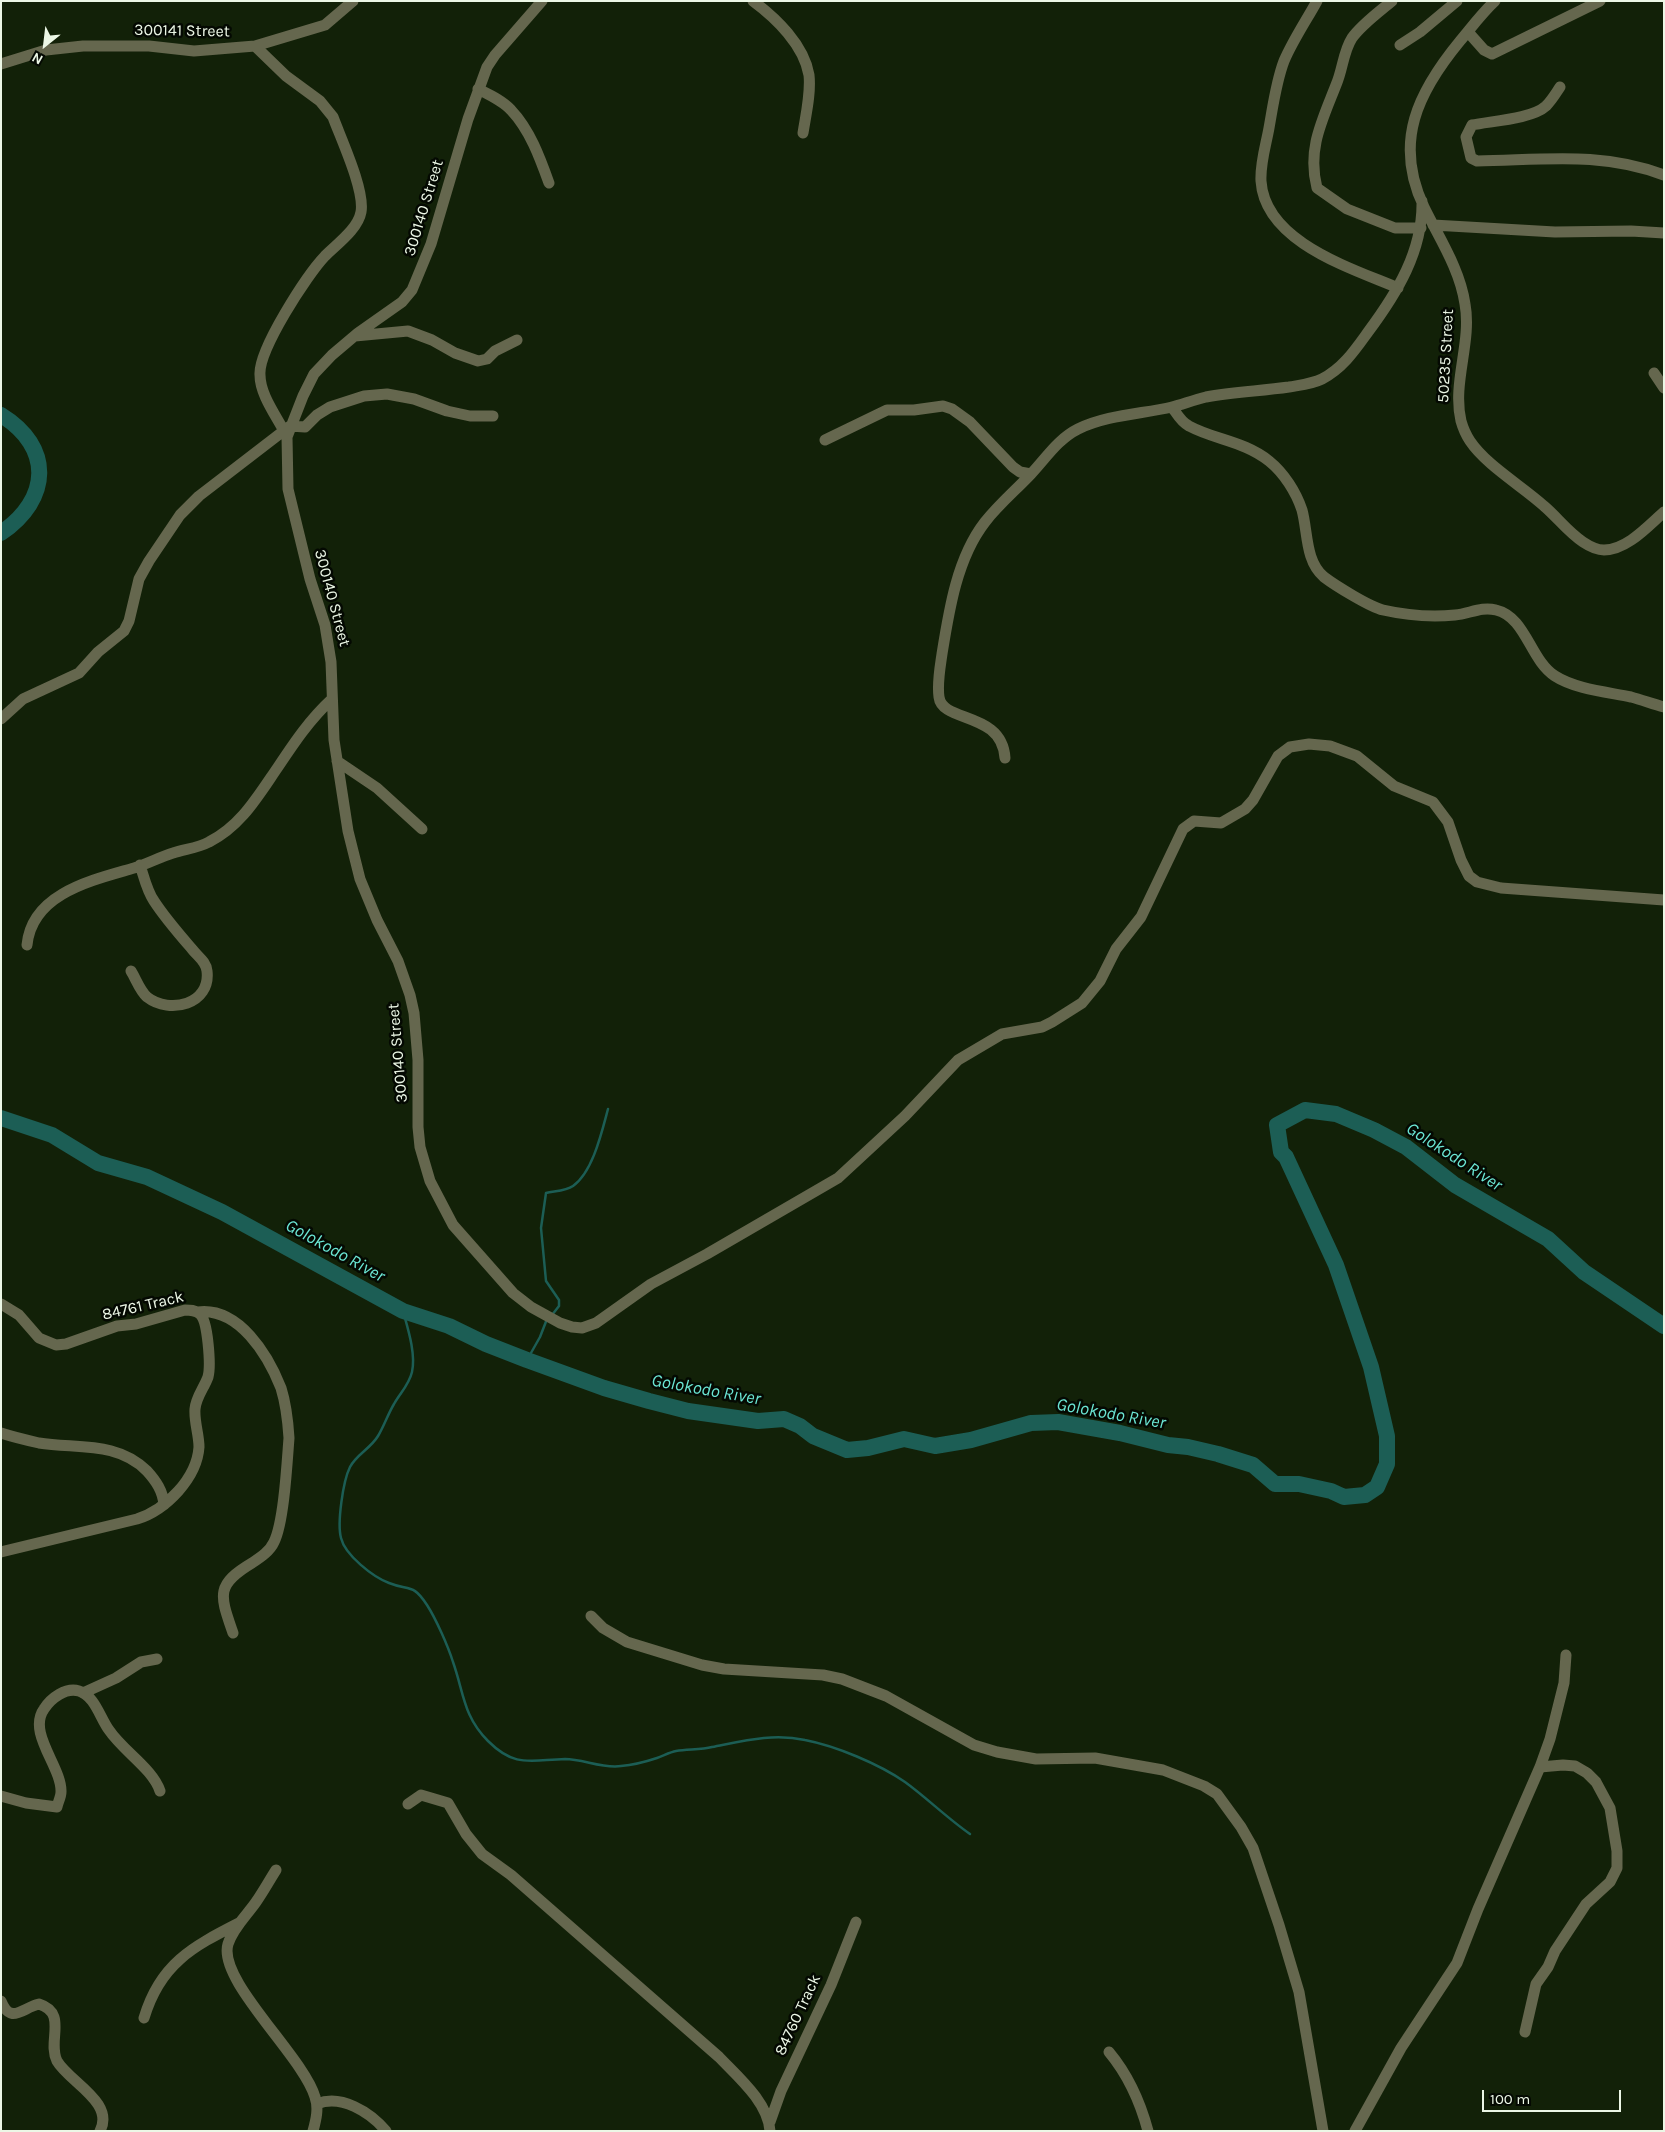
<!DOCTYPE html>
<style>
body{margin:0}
#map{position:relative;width:1665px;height:2132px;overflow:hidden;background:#122108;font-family:Karla,sans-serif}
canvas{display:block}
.frame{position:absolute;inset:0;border:2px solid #ecf7e6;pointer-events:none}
.north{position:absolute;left:20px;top:20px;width:50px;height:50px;-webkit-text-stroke:4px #040902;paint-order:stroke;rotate:209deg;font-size:14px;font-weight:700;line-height:20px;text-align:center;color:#ecf7e6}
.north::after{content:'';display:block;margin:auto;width:18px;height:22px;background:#ecf7e6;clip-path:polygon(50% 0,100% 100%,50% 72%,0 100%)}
.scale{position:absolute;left:1482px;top:2090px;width:139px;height:22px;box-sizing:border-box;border:2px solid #ecf7e6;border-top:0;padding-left:6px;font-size:15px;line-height:18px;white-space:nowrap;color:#ecf7e6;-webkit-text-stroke:4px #040902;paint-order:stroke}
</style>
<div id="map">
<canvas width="1665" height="2132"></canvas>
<div class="frame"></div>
<div class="north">N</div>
<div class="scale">100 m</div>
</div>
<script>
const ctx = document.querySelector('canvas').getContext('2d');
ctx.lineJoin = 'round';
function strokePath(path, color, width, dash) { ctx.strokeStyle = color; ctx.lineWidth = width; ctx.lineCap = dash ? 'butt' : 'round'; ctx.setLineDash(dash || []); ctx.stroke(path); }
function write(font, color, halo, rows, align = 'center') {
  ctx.font = font + ' Karla,sans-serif'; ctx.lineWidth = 5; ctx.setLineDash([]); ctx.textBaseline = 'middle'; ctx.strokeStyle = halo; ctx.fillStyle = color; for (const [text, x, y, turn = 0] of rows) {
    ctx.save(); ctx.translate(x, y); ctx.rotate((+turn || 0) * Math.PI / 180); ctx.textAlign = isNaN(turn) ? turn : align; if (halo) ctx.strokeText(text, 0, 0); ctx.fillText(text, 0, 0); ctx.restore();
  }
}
const stream = new Path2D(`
 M403,1311C408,1329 416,1354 412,1372C409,1385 400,1393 394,1404C388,1414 384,1426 378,1436C371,1448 356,1455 350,1467C343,1481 337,1523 341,1538C345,1555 373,1577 389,1583C409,1591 413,1583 427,1605C436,1619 448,1646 453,1662C464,1693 463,1716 488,1741C515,1768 530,1760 565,1759C583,1759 603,1769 621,1766C633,1765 645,1762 657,1758C663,1756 670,1752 676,1751C688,1749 701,1750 712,1747C743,1741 773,1733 805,1740C836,1746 879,1764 905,1782C927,1798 947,1818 970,1834
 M552,1315L559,1306V1300L546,1281L541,1228L546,1193C555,1191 566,1191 573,1186C593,1172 602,1131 608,1109
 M527,1360L540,1337L547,1319`);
const river = new Path2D(`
 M1,415C53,447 51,499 1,533
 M1,1118L52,1135L98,1163L147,1177L222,1212L403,1311L449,1326L486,1344L527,1360L604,1388L649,1401L688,1411L758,1421L784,1419L800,1426L813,1436L847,1450L868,1448L904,1439L935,1446L971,1440L1031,1423L1058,1422L1120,1433L1168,1445L1188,1447L1218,1454L1253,1465L1275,1484H1299L1331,1491L1344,1497L1365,1495L1377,1487L1387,1464V1436L1371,1367L1336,1265L1286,1157L1281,1152L1277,1125L1305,1110L1336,1114L1374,1130L1406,1147L1455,1185L1548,1239L1584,1272L1664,1326`);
const street = new Path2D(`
 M542,1L495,55L487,67L468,119L431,244L412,290L402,302L358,333L332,355L314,374L303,396L287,437L288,489L310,579L325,625L331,662L334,740L348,831L360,879L377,920L398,961L410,995L414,1013L418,1060V1127L420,1147L430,1181L453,1225L513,1293L531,1307L560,1323L572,1327L582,1328L596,1323L651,1284L707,1254L838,1178L905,1116L958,1060L1002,1034L1042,1027L1052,1022L1082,1003L1100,981L1116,949L1141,917L1183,829L1194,821L1221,823L1245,809L1253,800L1278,756L1290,747L1309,744L1330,746L1357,756L1394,786L1433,802L1448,822L1461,860L1469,876L1477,882L1501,888L1664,900
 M753,1C776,18 804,45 809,75C811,93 806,114 803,133
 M1317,1C1306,21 1293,40 1284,61C1276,82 1273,106 1269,128C1266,145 1260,163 1261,181C1265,242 1351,268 1398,288
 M1392,1C1379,12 1362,24 1352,38C1343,52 1343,69 1336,85C1322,121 1307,149 1317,188L1347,209L1395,228H1421
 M1495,1C1482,13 1471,28 1460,41C1418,92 1393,142 1424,207C1439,238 1460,269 1465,304C1472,342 1452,383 1461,421C1463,428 1466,435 1470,441C1486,465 1522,486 1544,506C1557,517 1568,532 1583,542C1589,546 1597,550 1604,550C1627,550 1648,526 1664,512
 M1468,32L1484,50L1492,54L1600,1
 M1400,45L1420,32L1457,1
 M255,46L286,76L320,101L333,117C341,139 365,190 361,212C358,229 337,244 325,256C307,275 258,350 260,375C260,394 275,414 284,431
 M1,64L46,50L83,46H149L194,51L255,46L325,25L353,1
 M1560,87C1556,93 1552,100 1546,106C1532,119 1491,121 1472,125L1466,137L1471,158L1477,161C1543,160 1601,151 1664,175
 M478,89C490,95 503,101 511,110C530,130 540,158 549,183
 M1433,225L1555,232L1631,231L1664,233
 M355,336L408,331L432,340L455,353L478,361L487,359L495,351L517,340
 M1654,373L1664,388
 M1172,407C1177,414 1181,422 1189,426C1215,440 1244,441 1269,461C1284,473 1296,492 1302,510C1308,532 1305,561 1324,577C1336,586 1370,607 1383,610C1405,615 1432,617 1455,615C1469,614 1481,606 1496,610C1526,617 1530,660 1555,676C1575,689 1607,692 1631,697C1642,700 1653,704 1664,707
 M825,440L887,410H914L943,406L952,409L970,422L1013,467L1020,472L1031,474
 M1,719L23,699L79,673L98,652L124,631L129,621L139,579L149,561L180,515L199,496L290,426L305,427L317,415L330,407L364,396L387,394L414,399L447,411L470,416H493
 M1005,758C1002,711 942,723 939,697C937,683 940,668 942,654C949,610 957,558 985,522C999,504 1016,490 1031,474C1046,458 1058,439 1078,429C1107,415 1141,414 1172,407C1183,404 1194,400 1206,397C1233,392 1261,391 1289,387C1300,385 1312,384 1322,379C1343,368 1355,350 1368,332C1397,293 1423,251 1422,201
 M337,761L377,788L422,829
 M27,945C32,893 93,880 134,868C147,864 160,857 173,853C185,849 198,848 209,842C241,826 258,796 278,767C294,743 310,719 332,699
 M131,971C136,979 140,991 147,997C170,1015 211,1004 207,971C206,961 197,956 192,949C179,934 165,918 154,901C147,891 144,877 140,865
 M1,1304L19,1315L39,1338L56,1345L66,1344L117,1326L136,1324L185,1310C190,1310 195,1310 200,1314C208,1321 211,1366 208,1377C204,1388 196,1397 195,1409C194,1422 199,1434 199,1447C197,1478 166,1510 137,1519L1,1552
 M198,1312C239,1307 268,1355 281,1388C286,1404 288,1422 289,1438C287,1463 284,1522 274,1542C270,1551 261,1557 252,1563C215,1585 220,1595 233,1633
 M1,1433C13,1437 26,1440 39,1443C77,1449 117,1441 147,1471C156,1481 163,1491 164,1505
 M591,1616L603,1628L627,1642L702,1665L724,1669L823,1675L842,1679L886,1696L974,1745L997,1752L1036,1759L1095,1758L1163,1770L1204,1786L1217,1794L1241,1827L1253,1848L1279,1925L1299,1992L1323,2131
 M83,1693L116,1678L141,1662L157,1659
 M1,1796L26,1803L57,1807C58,1802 61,1797 61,1792C62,1767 27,1733 44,1709C51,1698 66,1687 79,1691C95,1696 100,1718 109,1730C123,1751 153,1769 160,1791
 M408,1804L421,1795L448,1803L466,1834L482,1854L511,1875L719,2057C738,2077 768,2102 770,2131
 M276,1870C269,1881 263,1892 256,1902C247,1915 233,1928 228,1944C217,1980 303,2056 315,2097C319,2108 316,2120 313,2131
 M1,2001C11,2025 22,2008 39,2004C68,2013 47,2041 57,2061C69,2082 115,2102 100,2131
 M144,2018C160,1964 192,1947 239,1923
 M1525,2032L1536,1984L1548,1967L1555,1951L1586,1904L1610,1882L1617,1868V1851L1610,1808L1596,1782L1587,1773L1575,1766L1563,1765L1540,1767
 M1109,2052C1129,2076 1140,2101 1148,2131
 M317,2104C341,2094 370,2112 386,2131
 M770,2122L781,2091L831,1985L856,1922
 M1355,2131L1401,2048L1457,1963L1478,1909L1540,1767L1550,1739L1564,1683L1566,1655`);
const streetNames = [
 ["300141 Street",182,31,1],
 ["300140 Street",424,208,-73],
 ["50235 Street",1446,356,-87],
 ["300140 Street",332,598,75],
 ["300140 Street",398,1053,-95],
 ["84761 Track",143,1306,-13],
 ["84760 Track",798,2015,-65]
];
const waterNames = [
 ["Golokodo River",1454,1157,33],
 ["Golokodo River",335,1251,29],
 ["Golokodo River",706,1390,10],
 ["Golokodo River",1111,1414,10]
];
strokePath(stream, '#1c5e55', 2.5);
strokePath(river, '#1c5e55', 16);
strokePath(street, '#65674e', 11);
write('16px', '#ecf7e6', '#040902', streetNames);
write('italic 18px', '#6be6d4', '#040902', waterNames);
</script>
